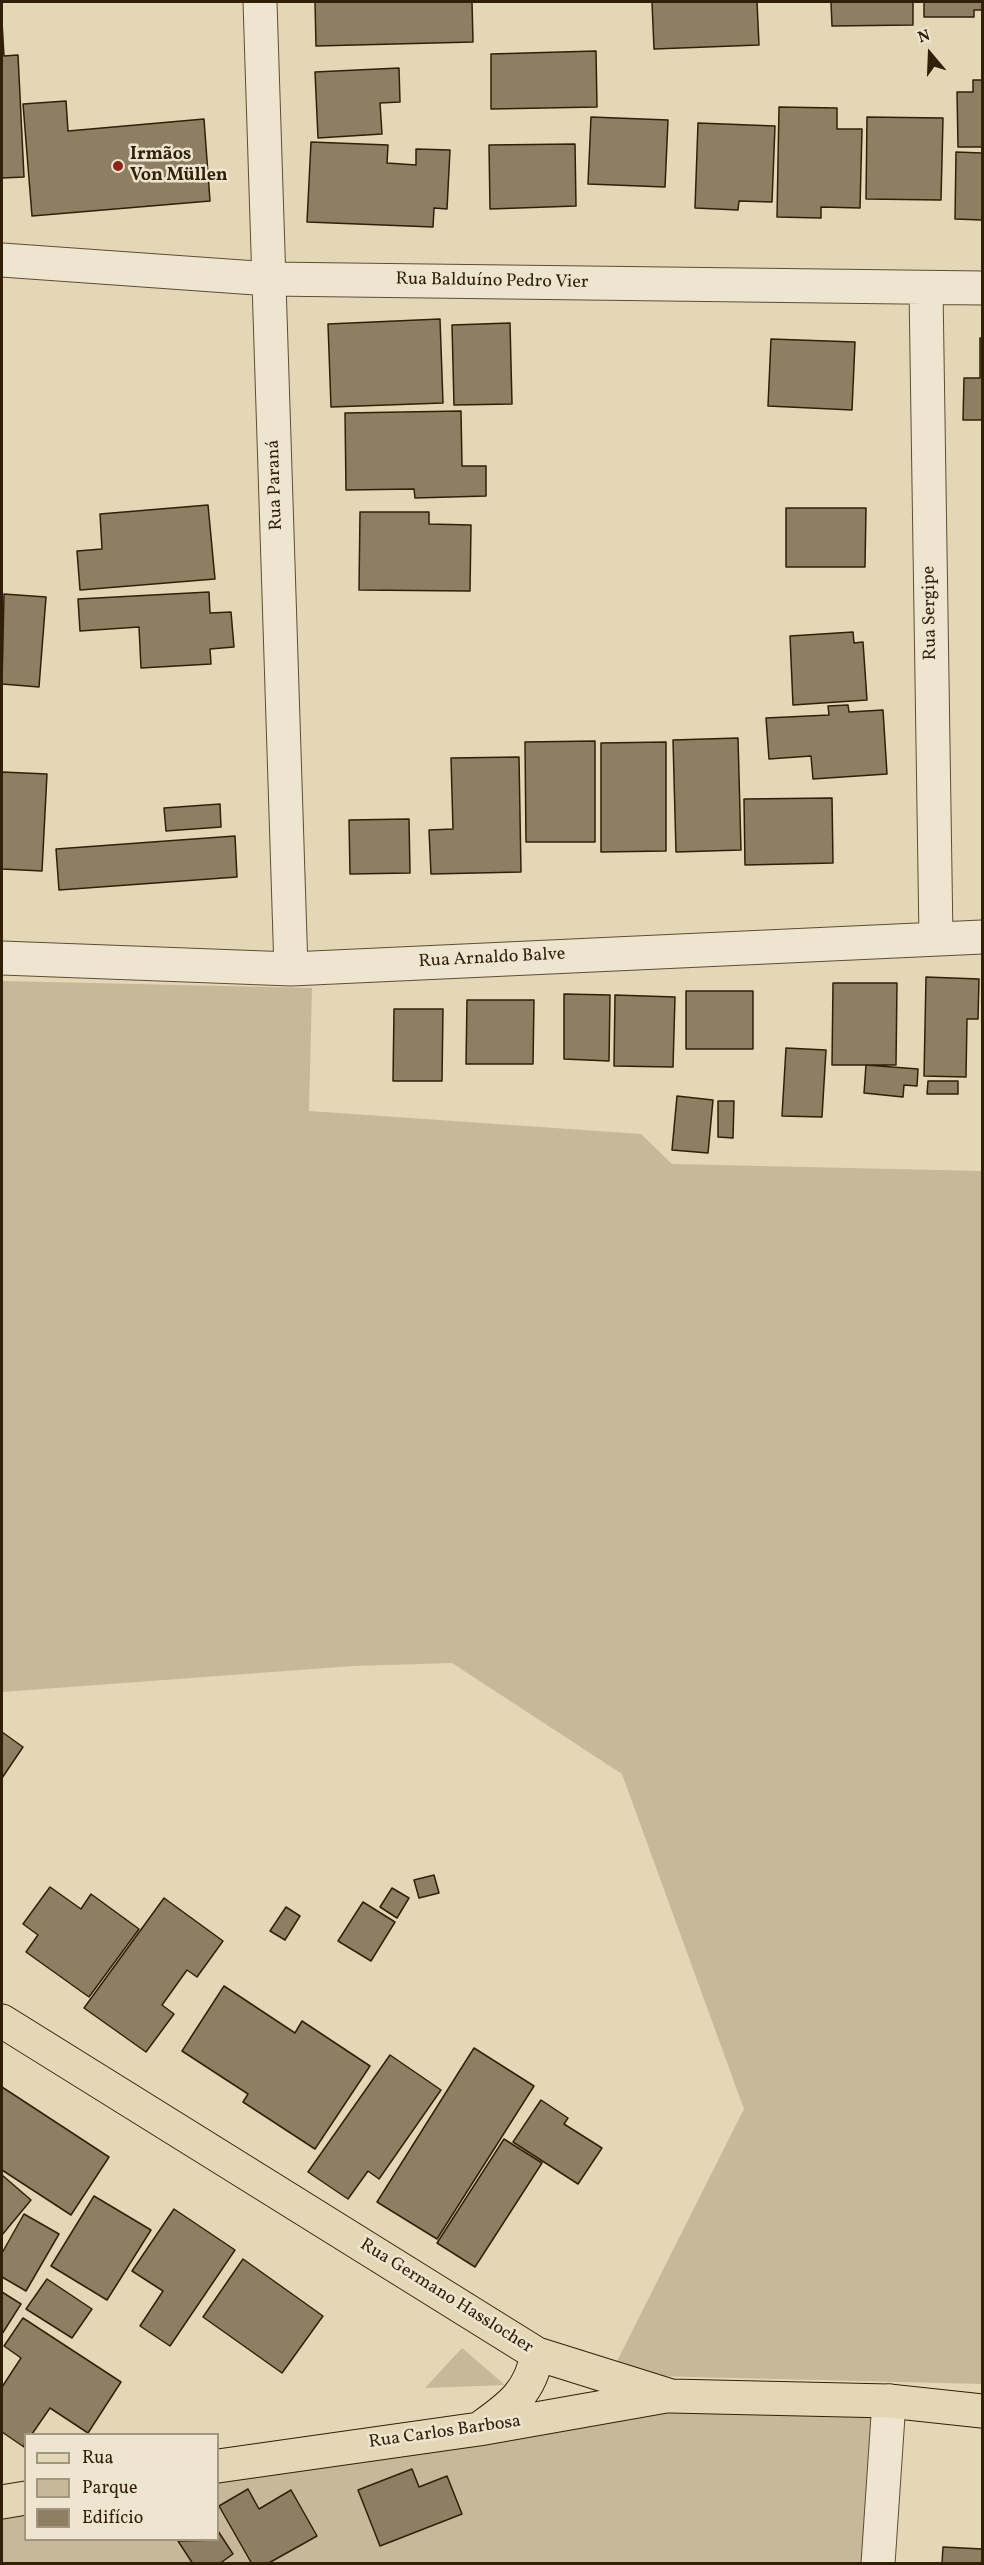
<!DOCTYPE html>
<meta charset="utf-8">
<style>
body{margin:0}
#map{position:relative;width:984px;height:2565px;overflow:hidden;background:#e4d7b5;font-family:Vollkorn,serif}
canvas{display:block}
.frame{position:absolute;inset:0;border:3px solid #321f08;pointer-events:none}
.legend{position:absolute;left:24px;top:2433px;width:195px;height:108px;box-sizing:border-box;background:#ede5cf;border:2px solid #a2967f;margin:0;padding:8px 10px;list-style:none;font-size:18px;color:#321f08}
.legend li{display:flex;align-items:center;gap:12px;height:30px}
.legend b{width:30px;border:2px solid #a2967f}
.north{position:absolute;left:900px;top:24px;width:60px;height:60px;-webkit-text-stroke:4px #ede5cf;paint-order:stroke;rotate:341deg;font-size:16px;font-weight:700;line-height:24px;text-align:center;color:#321f08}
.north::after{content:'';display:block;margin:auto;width:21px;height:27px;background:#321f08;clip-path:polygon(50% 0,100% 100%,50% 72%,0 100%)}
</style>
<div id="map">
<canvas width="984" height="2565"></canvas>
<div class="frame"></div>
<ul class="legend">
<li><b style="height:8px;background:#e4d7b5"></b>Rua</li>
<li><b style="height:16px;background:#c6b898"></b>Parque</li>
<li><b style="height:16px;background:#8f7f62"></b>Edifício</li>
</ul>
<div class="north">N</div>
</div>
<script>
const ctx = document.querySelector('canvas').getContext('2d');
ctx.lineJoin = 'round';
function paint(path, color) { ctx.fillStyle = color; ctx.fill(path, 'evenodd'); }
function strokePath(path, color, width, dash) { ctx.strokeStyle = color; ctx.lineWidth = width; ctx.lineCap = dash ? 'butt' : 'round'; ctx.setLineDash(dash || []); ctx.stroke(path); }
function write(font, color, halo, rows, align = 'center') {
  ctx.font = font + ' Vollkorn,serif'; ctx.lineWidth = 5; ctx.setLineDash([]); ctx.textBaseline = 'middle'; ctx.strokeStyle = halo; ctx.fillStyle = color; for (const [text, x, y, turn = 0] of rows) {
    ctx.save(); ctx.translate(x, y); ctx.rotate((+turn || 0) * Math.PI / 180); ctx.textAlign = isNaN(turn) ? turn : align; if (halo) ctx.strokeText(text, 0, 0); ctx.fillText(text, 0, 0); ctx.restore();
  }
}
const green = new Path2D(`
 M2,981L312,988L309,1111L641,1134L672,1164L982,1171V2384L610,2375L744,2109L622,1774L452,1663L353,1666L2,1692Z
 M462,2348L505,2385L425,2388Z
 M662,2408L874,2413L862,2563H2V2506L25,2502L26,2540H218V2476Z`);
const building = new Path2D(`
 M315,2H472L473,42L316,46Z
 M652,2H757L759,45L654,49Z
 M831,2H913V25L832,26Z
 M924,2H982V10H974V17H924Z
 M2,22L4,56L18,55L24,177L2,178Z
 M596,51L597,107L491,109V54Z
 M399,68L400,102L380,103L382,134L318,138L315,72Z
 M973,80H982V147H958L957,92H973Z
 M66,101L68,131L204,119L210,201L32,216L23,104Z
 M779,107L837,108V129H862L860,208L821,207V218L777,217Z
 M591,117L668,120L665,187L588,184Z
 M867,117L943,118L941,200L866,199Z
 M698,123L775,126L772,202L739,201L738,210L695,208Z
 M311,142L388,145L387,163L416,165V149L450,150L447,209L434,208L433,227L307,222Z
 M575,144L576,206L490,209L489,145Z
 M956,152L982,153V220L955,219Z
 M440,319L443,403L331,407L328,324Z
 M510,323L512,404L454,405L452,325Z
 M980,338H982V420H963L964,378H980Z
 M771,339L855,342L852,410L768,406Z
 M461,411L462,466H486V496L415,498L414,489L346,490L345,413Z
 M208,505L215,579L80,590L77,551L102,549L100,514Z
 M786,508H866L865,567H786Z
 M360,512H429V524L471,525L470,591L359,590Z
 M209,592L210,613L231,612L234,647L210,649L211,664L141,668L139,627L80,631L78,599Z
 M4,594L46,597L39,687L2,684Z
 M853,632L854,643L863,642L867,700L793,705L790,636Z
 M848,705L849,712L883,710L887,774L813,779L811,756L769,759L766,718L829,715L828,706Z
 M738,738L741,850L676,852L673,740Z
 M595,741V842H526L525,742Z
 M666,742V851L601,852V743Z
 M519,757L521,872L431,874L429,830L453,829L451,758Z
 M2,772L47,774L42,871L2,869Z
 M832,798L833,863L745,865L744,799Z
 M220,804L221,827L166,831L164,808Z
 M409,819L410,873L350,874L349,820Z
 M235,836L237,877L59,890L56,849Z
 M926,977L979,979L978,1019H967L966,1077L924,1076Z
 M833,983H897L896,1065H832Z
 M686,991H753V1049H686Z
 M564,994L610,995L609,1061L564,1059Z
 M615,995L675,997L673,1067L614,1066Z
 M467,1000H534L533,1064H466Z
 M394,1009H443L442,1081H393Z
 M786,1048L826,1050L822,1117L782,1116Z
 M866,1065L918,1069L917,1086L904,1085L903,1097L864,1093Z
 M928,1081H958V1094H927Z
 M677,1096L713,1100L708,1153L672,1150Z
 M718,1101H734L733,1138L718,1137Z
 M2,1732L23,1747L2,1778Z
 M434,1875L439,1893L419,1898L414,1880Z
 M50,1887L81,1909L91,1894L139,1929L89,1997L26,1952L38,1935L23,1924Z
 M392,1888L409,1898L397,1918L380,1907Z
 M164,1898L223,1941L197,1977L187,1970L162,2005L174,2014L146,2052L84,2008Z
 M363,1902L395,1922L371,1961L338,1941Z
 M286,1907L300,1916L285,1940L270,1931Z
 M224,1986L295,2033L302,2021L370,2066L315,2149L243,2102L248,2094L182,2051Z
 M474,2048L534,2086L437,2239L377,2202Z
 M390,2055L441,2090L379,2179L368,2171L348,2199L308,2172Z
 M2,2087L109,2157L71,2215L2,2170Z
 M541,2100L568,2118L564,2124L602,2148L578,2184L513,2142Z
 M504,2139L542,2163L475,2267L437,2243Z
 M2,2175L31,2200L2,2235Z
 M94,2196L151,2230L107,2300L51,2266Z
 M174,2209L235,2250L170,2346L140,2326L163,2291L132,2271Z
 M24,2214L59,2234L26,2291L2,2277V2253Z
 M243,2259L323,2316L282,2373L203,2317Z
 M47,2279L92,2309L72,2338L26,2309Z
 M2,2292L21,2304L2,2334Z
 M23,2318L121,2382L88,2433L50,2408L32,2434H26L24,2447L2,2432V2387L21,2358L4,2346Z
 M412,2469L419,2487L447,2476L462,2514L380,2546L358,2490Z
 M248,2489L259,2509L291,2490L317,2536L267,2564H252L219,2506Z
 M218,2531L233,2554L219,2564H193L178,2541L218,2540Z
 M943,2547L982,2549V2564H942Z`);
const minor = new Path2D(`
 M260,2L291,969
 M2,260L270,279L982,288
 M926,289L936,938
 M2,958L291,969L982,937
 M878,2564L889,2401`);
const major = new Path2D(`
 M2,2021L537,2354L671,2396L889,2401L982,2411
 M483,2426C511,2406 531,2391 537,2354
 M218,2466L479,2429L666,2396
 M2,2502L26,2498`);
const markers = [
 [118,166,6,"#8f2418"]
];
const poiNames = [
 ["Irmãos",130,156],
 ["Von Müllen",130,177]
];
const streetNames = [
 ["Rua Balduíno Pedro Vier",492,282,1],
 ["Rua Paraná",276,485,-92],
 ["Rua Sergipe",931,613,-91],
 ["Rua Arnaldo Balve",492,959,-3],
 ["Rua Germano Hasslocher",446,2297,32],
 ["Rua Carlos Barbosa",445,2433,-8]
];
paint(green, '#c6b898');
paint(building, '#8f7f62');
strokePath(building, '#321f08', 1.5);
strokePath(minor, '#5e4d33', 35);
strokePath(major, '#321f08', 35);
strokePath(minor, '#ede5cf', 33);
strokePath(major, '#e4d7b5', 33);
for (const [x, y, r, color] of markers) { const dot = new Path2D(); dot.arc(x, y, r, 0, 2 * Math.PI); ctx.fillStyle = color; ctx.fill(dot); strokePath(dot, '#ede5cf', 2); }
write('bold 18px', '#321f08', '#ede5cf', poiNames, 'left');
write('18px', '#321f08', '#ede5cf', streetNames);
</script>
